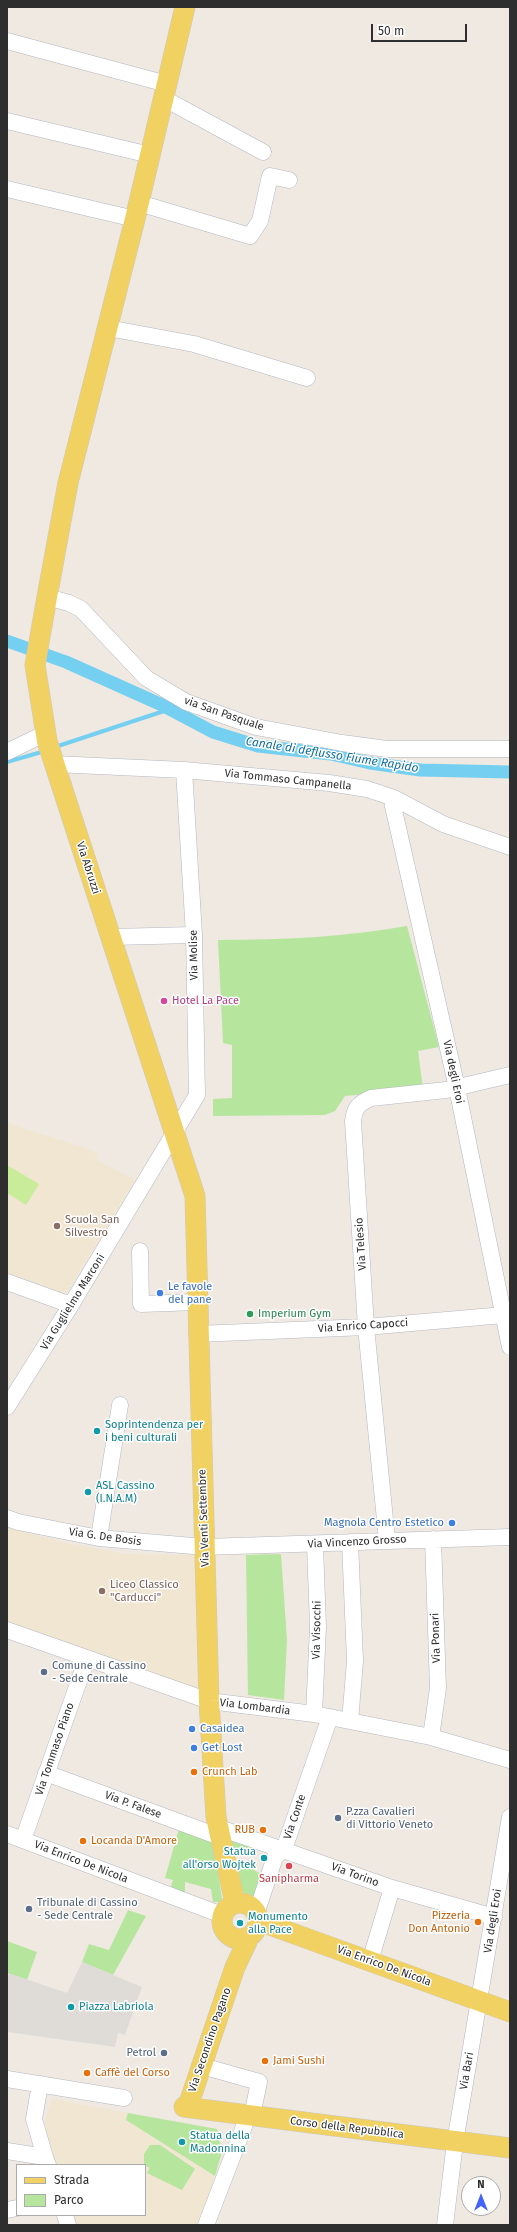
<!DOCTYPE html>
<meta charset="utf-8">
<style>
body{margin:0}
#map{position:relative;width:517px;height:2232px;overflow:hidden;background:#efe9e1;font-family:"Fira Sans",sans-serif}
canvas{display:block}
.frame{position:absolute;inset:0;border:8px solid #2e2e2e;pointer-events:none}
.legend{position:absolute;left:16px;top:2164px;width:130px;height:52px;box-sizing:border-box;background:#fff;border:1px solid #ababab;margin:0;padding:5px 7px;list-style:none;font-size:12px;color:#2e2e2e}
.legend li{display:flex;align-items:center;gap:8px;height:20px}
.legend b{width:20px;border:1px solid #ababab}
.north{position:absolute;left:461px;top:2176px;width:40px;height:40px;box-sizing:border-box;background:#fff;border:1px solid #ababab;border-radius:50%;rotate:0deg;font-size:11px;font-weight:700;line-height:16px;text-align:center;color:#2e2e2e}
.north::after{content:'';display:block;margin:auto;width:14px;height:18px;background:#4264fb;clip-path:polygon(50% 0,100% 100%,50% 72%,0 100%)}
.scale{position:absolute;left:371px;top:24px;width:96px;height:18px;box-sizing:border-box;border:2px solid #2e2e2e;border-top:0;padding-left:5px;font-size:12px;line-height:14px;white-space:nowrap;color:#2e2e2e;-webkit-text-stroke:3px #fff;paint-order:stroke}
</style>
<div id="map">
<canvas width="517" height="2232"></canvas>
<div class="frame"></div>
<ul class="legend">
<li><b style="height:5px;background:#f2d163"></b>Strada</li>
<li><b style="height:11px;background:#b6e59e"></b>Parco</li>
</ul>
<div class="north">N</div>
<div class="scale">50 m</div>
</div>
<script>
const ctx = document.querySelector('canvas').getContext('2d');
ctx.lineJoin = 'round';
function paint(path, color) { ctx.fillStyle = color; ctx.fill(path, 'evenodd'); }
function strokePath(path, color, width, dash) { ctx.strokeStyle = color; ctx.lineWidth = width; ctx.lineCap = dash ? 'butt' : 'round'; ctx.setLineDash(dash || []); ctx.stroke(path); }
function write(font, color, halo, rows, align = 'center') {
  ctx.font = font + ' "Fira Sans",sans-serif'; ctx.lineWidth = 3; ctx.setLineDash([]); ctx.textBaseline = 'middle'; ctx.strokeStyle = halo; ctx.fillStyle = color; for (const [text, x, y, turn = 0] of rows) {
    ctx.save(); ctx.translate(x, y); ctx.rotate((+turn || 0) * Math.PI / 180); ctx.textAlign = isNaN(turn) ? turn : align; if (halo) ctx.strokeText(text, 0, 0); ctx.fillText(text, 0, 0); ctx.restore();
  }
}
const education = new Path2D(`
 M7,1123L88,1149L98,1154L97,1160L135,1180L66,1294L7,1273Z
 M7,1528L67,1543L126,1554L195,1555L200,1690L7,1627Z
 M52,2099L128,2113L127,2120L215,2176L201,2225H73L70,2215H145V2165H56L44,2123Z`);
const green = new Path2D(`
 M407,926L439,1047L418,1051L423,1089L345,1096L335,1111L325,1115L213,1116V1099L232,1098V1045L223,1043L218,940C282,940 345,937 407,926Z
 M281,1554L287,1640L284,1700L248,1695L246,1555Z
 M179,1829L213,1839L222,1899L219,1902H213L211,1889L185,1882V1895L170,1890L173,1880L165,1878Z
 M231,1841L250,1847L244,1853H234Z
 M246,1865L264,1876L253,1899L242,1891L237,1866Z
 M128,1910L146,1916L113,1975L82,1962L89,1944L109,1950Z
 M7,1941L37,1952L27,1980L7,1973Z
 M128,2113L217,2129L222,2152L215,2176L126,2120Z
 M150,2145H160L195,2169L182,2190L147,2173L150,2168L144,2165V2154Z`);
const pitch = new Path2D(`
 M7,1165L39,1184L26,1205L7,1193Z`);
const plaza = new Path2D(`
 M82,1962L142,1987L125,2035L118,2033L115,2047L7,2032V1976L11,1974L67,1993Z`);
const stream = new Path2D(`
 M55,747L170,709
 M7,762L45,751`);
const canal = new Path2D(`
 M7,641L66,662L162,705L213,732L258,746L331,754L370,763L420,770L510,772`);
const minor = new Path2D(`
 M7,41L167,84
 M163,98L263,152
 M7,121L150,155
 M7,189L135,219
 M139,203L250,236L260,221L270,176L289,180
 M108,328L194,344L307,378
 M47,597L69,603L81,609L146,678L186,702L256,727L342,743L387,749H510
 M7,752L46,733
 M54,764L184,770L329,783L367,789L394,798L443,824L510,847
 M394,798L393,806L457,1088L510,1347
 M111,937L194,935
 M140,1251L141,1304L197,1302
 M7,1282L71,1305
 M197,1334L366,1327L504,1315
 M7,1407L71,1305L197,1095L194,935L184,770
 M7,1518L18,1522L99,1538L205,1547L510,1537
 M99,1538L120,1405
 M387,1540L366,1327L353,1121C355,1107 358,1104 371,1098L446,1090L510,1075
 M7,1630L209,1701L314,1714L431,1737L510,1760
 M314,1714L318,1627L315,1545
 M350,1721L355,1661L350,1542
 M431,1737L438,1688L433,1539
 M46,1773L220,1837
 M217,1827L392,1888L494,1917
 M7,1834L222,1915
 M23,1840L87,1658
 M256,1914L275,1857L284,1849L330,1717
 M370,1961L392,1888
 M202,2066L259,2082L252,2116
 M7,2079L124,2098
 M40,2084L34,2119L45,2157
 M7,2151L45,2157L48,2165
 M7,2210L17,2208
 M65,2215L68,2225
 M206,2225L248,2116
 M445,2225L455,2142L510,1817`);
const major = new Path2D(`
 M185,7L135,219L68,483L47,597L35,665L47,741L195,1196L209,1701L216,1817L235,1903
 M222 1921a18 18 0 1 1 36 0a18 18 0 1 1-36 0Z
 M258,1925L267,1924L510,2012
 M184,2107L510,2148
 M184,2107L189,2103L235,1967L247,1942L245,1938`);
const markers = [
 [164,1001,4,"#d1479c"],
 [57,1226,4,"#8d6e63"],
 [160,1293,4,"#3f7fe0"],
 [250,1314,4,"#2e9e5b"],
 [97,1431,4,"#0f9aa8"],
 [88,1492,4,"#0f9aa8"],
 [452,1523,4,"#3f7fe0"],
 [102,1591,4,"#8d6e63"],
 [44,1672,4,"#5c6f8a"],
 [192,1729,4,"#3f7fe0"],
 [194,1748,4,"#3f7fe0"],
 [194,1772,4,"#e8710a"],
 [338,1818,4,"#5c6f8a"],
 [263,1830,4,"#e8710a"],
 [83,1841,4,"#e8710a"],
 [264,1858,4,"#0f9aa8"],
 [289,1866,4,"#e0444e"],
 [29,1909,4,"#5c6f8a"],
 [478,1922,4,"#e8710a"],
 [240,1923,4,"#0f9aa8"],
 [71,2007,4,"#0f9aa8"],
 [164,2053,4,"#5c6f8a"],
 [265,2061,4,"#e8710a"],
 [87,2073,4,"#e8710a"],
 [182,2142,4,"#0f9aa8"]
];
const streetNames = [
 ["via San Pasquale",224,714,19],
 ["Via Tommaso Campanella",288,780,6],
 ["Via Abruzzi",88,868,72],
 ["Via Molise",194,955,-91],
 ["Via degli Eroi",453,1072,78],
 ["Via Telesio",361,1244,-94],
 ["Via Guglielmo Marconi",73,1302,-58],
 ["Via Enrico Capocci",363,1326,-4],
 ["Via Venti Settembre",204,1518,-92],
 ["Via G. De Bosis",105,1537,8],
 ["Via Vincenzo Grosso",357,1542,-3],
 ["Via Visocchi",317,1630,-89],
 ["Via Ponari",436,1638,-92],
 ["Via Lombardia",255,1707,7],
 ["Via Tommaso Piano",55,1749,-71],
 ["Via P. Falese",133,1805,20],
 ["Via Conte",295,1817,-71],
 ["Via Enrico De Nicola",81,1862,21],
 ["Via Torino",355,1875,20],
 ["Via degli Eroi",493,1921,-81],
 ["Via Enrico De Nicola",384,1966,20],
 ["Via Secondino Pagano",210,2040,-71],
 ["Via Bari",467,2071,-80],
 ["Corso della Repubblica",347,2128,7]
];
const hotelNames = [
 ["Hotel La Pace",172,1001]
];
const educationNames = [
 ["Scuola San",65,1220],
 ["Silvestro",65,1233],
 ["Liceo Classico",110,1585],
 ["\"Carducci\"",110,1598]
];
const shopNames = [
 ["Le favole",168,1287],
 ["del pane",168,1300],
 ["Magnola Centro Estetico",444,1523,"right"],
 ["Casaidea",200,1729],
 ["Get Lost",202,1748]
];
const leisureNames = [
 ["Imperium Gym",258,1314]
];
const cultureNames = [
 ["Soprintendenza per",105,1425],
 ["i beni culturali",105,1438],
 ["ASL Cassino",96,1486],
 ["(I.N.A.M)",96,1499],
 ["Statua",256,1852,"right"],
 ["all'orso Wojtek",256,1865,"right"],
 ["Monumento",248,1917],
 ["alla Pace",248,1930],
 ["Piazza Labriola",79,2007],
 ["Statua della",190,2136],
 ["Madonnina",190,2149]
];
const serviceNames = [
 ["Comune di Cassino",52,1666],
 ["- Sede Centrale",52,1679],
 ["P.zza Cavalieri",346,1812],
 ["di Vittorio Veneto",346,1825],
 ["Tribunale di Cassino",37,1903],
 ["- Sede Centrale",37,1916],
 ["Petrol",156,2053,"right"]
];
const foodNames = [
 ["Crunch Lab",202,1772],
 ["RUB",255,1830,"right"],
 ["Locanda D'Amore",91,1841],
 ["Pizzeria",470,1916,"right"],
 ["Don Antonio",470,1929,"right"],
 ["Jami Sushi",273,2061],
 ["Caffè del Corso",95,2073]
];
const healthNames = [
 ["Sanipharma",289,1879]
];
const waterNames = [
 ["Canale di deflusso Fiume Rapido",332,755,9]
];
paint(education, '#f0e6d1');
paint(green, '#b6e59e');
paint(pitch, '#c9ec9a');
paint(plaza, '#dfdcd8');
strokePath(stream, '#75cff0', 4);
strokePath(canal, '#75cff0', 13);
strokePath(minor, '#b4b7c1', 17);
strokePath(major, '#c9c9c9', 21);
strokePath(minor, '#fff', 16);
strokePath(major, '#f2d163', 20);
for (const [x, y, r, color] of markers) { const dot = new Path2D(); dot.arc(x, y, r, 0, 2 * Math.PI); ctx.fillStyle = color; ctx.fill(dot); strokePath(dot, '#fff', 1.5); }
write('11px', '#2e2e2e', '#fff', streetNames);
write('11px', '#b23c85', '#fff', hotelNames, 'left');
write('11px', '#785e54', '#fff', educationNames, 'left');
write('11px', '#366cbe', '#fff', shopNames, 'left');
write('11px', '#27864d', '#fff', leisureNames, 'left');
write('11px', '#0d838f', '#fff', cultureNames, 'left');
write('11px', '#4e5e75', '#fff', serviceNames, 'left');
write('11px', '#c56008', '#fff', foodNames, 'left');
write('11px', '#be3a42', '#fff', healthNames);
write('italic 12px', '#0d6fa3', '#fff', waterNames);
</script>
